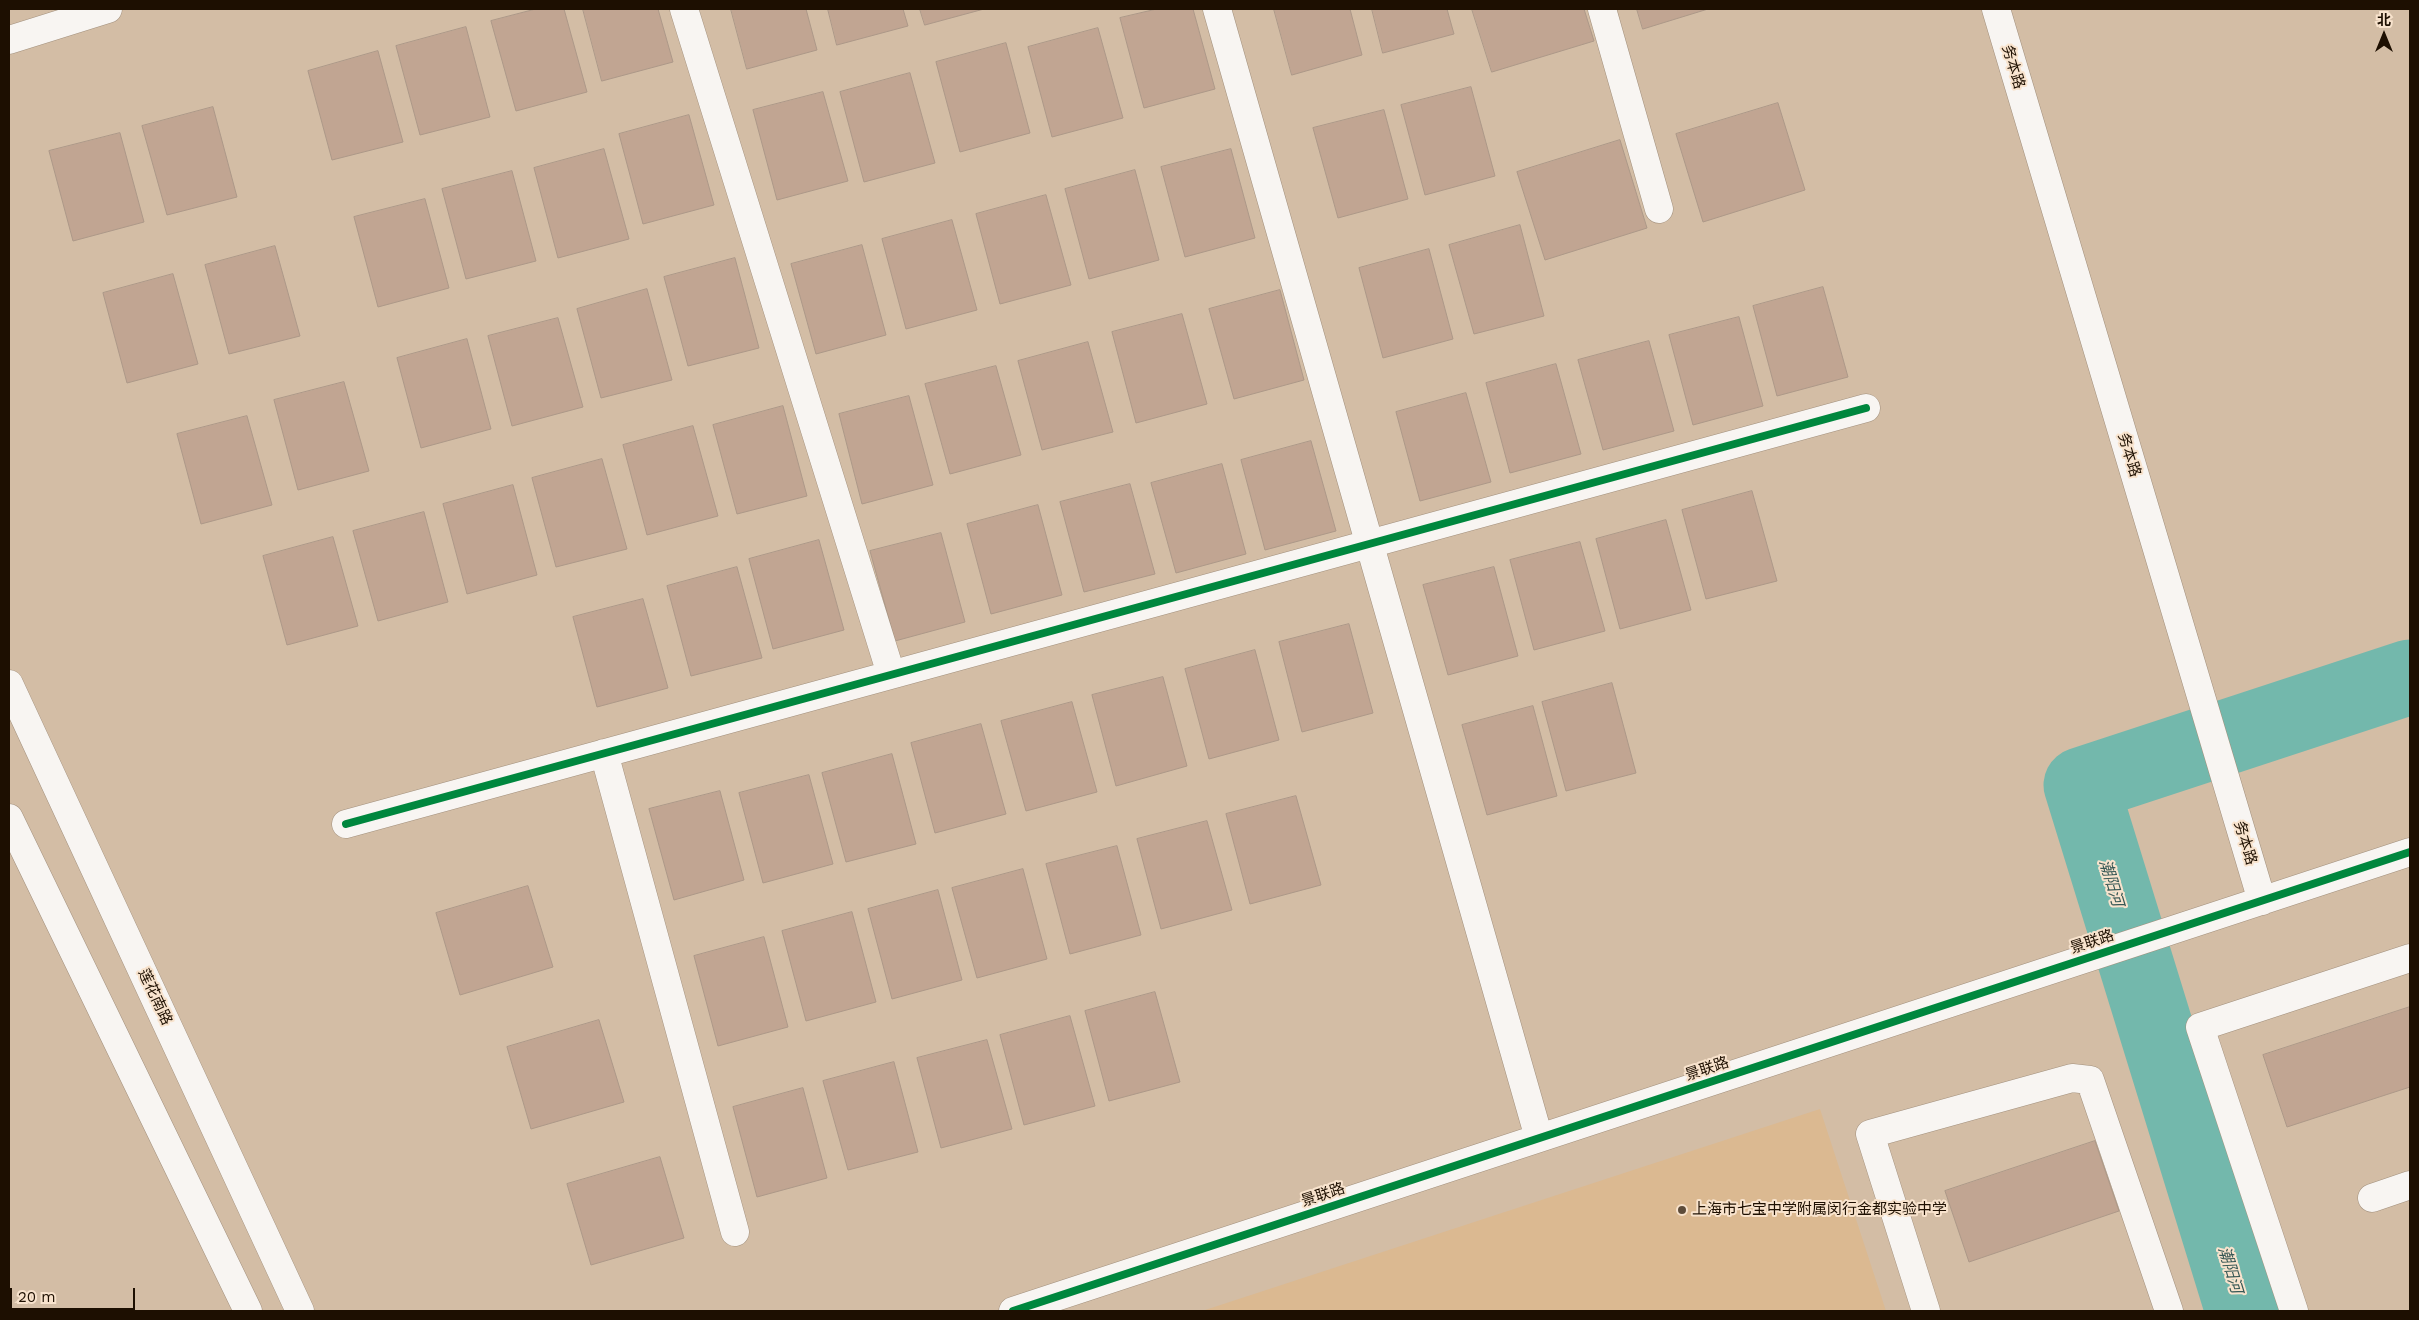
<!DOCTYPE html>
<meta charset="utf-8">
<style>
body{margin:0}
#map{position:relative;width:2419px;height:1320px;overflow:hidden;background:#d3bda5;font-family:"Work Sans","Noto Sans SC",sans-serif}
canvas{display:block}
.frame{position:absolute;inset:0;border:10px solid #1d0f01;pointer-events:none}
.north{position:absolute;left:2359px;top:10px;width:50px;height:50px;-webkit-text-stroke:4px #f8e3cd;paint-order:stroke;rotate:0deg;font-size:14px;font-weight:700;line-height:20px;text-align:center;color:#1d0f01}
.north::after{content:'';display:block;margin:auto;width:18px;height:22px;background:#1d0f01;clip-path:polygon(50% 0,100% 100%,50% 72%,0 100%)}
.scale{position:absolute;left:10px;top:1288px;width:125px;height:22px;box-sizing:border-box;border:2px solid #1d0f01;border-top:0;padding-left:6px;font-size:15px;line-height:18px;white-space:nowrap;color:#1d0f01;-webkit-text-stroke:4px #f8e3cd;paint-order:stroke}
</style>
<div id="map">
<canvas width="2419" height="1320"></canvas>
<div class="frame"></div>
<div class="north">北</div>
<div class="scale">20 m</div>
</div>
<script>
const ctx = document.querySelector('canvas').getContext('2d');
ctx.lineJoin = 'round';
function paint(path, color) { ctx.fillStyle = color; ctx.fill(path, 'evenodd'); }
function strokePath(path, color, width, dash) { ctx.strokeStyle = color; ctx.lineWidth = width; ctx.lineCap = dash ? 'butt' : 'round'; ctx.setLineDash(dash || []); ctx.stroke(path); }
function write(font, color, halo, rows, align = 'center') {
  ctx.font = font + ' "Work Sans","Noto Sans SC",sans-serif'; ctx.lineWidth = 4; ctx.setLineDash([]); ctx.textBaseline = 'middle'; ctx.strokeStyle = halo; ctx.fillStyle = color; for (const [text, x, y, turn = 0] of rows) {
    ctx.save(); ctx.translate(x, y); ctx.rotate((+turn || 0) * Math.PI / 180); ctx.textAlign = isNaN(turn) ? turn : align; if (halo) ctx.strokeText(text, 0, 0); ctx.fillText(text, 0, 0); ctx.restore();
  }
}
const built = new Path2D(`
 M1820,1109L1886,1311H1202Z`);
const river = new Path2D(`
 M2243,1311L2081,785L2410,677`);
const building = new Path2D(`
 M536,9H564L587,92L516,111L491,21Z
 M583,9H658L673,62L602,81Z
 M731,9H806L817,50L747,69Z
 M828,9H903L908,26L837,45Z
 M920,9H984L925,25Z
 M1157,9H1193L1215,89L1144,108L1120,18Z
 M1274,9H1350L1362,55L1292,75Z
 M1372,9H1447L1454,34L1383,53Z
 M1472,9H1584L1594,41L1492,72Z
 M1637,9H1708L1643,29Z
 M466,27L490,117L420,135L396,46Z
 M1098,28L1123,118L1052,137L1028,47Z
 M1006,43L1030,133L960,152L936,62Z
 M378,51L403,142L332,160L308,71Z
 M910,73L935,163L864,182L840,92Z
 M1471,87L1495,176L1425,195L1401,105Z
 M823,92L848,181L777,200L753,110Z
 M1778,103L1805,190L1703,222L1676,134Z
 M213,107L237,197L167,215L142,126Z
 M1384,110L1408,199L1338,218L1313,128Z
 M689,115L714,205L643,224L619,134Z
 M120,133L144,222L73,241L49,151Z
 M1620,140L1647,228L1545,260L1517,172Z
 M604,149L629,239L558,258L534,168Z
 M1231,149L1255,238L1185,257L1161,167Z
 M1135,170L1159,260L1089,279L1065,189Z
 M512,171L536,261L466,279L442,189Z
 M1046,195L1071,285L1000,304L976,214Z
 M425,199L449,288L378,307L354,217Z
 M952,220L977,310L906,329L882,239Z
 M1520,225L1544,316L1474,334L1449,245Z
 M862,245L886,335L816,354L791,264Z
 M275,246L300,336L229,354L205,265Z
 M1429,249L1453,339L1383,358L1359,268Z
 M735,258L759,348L688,366L664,277Z
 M173,274L198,364L127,383L103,293Z
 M1823,287L1848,377L1777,396L1753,306Z
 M647,289L672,380L601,398L577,309Z
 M1280,290L1304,380L1234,399L1209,309Z
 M1182,314L1207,404L1136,423L1112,332Z
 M1739,317L1763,406L1693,425L1669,335Z
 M558,318L583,407L512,426L488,336Z
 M467,339L491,429L421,448L397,358Z
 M1649,341L1674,431L1603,450L1578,360Z
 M1088,342L1113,432L1042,450L1018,361Z
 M1556,364L1581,454L1510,473L1486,383Z
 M996,366L1021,455L950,474L925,384Z
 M344,382L369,471L298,490L274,400Z
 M1466,393L1491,482L1420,501L1396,412Z
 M909,396L933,485L862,504L839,414Z
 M783,406L807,496L737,514L713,425Z
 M247,416L272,505L201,524L177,434Z
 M693,426L718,516L647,535L623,445Z
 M1311,441L1336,531L1265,550L1241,460Z
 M602,459L627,549L556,567L532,478Z
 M1222,464L1246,554L1176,573L1151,483Z
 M1130,484L1155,574L1084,592L1060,502Z
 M513,485L537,575L467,594L443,504Z
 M1752,491L1777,581L1706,599L1682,510Z
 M1038,505L1062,595L991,614L967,524Z
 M424,512L448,602L378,621L353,531Z
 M1666,520L1691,610L1620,629L1596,539Z
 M941,533L965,622L895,641L870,551Z
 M333,537L358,626L287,645L263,556Z
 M819,540L844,630L773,649L749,559Z
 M1580,542L1605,631L1534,650L1510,560Z
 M737,567L762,658L691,676L667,586Z
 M1494,567L1518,656L1448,675L1423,585Z
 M643,599L668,688L597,707L573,617Z
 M1349,624L1373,713L1302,732L1279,642Z
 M1255,650L1279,740L1209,759L1185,669Z
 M1163,677L1187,766L1116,786L1092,695Z
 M1612,683L1636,773L1566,791L1542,702Z
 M1072,702L1097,792L1026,811L1001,721Z
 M1533,706L1557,796L1487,815L1462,725Z
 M981,724L1006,814L935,833L911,743Z
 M892,754L916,844L846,862L822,773Z
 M809,775L833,864L763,883L739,793Z
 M720,791L744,880L674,900L649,809Z
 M1296,796L1321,885L1250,904L1226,814Z
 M1207,821L1232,910L1161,929L1137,839Z
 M1117,846L1141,935L1070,954L1046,864Z
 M1023,869L1047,959L977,978L952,888Z
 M528,886L553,967L460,995L436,913Z
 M938,890L962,980L892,999L868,909Z
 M852,912L876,1002L806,1021L782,931Z
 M764,937L788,1027L718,1046L694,956Z
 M1155,992L1180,1082L1109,1101L1085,1011Z
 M2410,1007V1087L2287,1127L2263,1055Z
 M1070,1016L1095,1106L1024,1125L1000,1035Z
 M599,1020L624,1102L531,1129L507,1047Z
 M987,1040L1012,1129L941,1148L917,1058Z
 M894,1062L918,1152L848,1170L823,1081Z
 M803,1088L827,1178L757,1197L733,1107Z
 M2095,1141L2119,1211L1969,1262L1945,1191Z
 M660,1157L684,1238L591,1265L567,1184Z`);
const minor = new Path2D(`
 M684,9L891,674
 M1217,9L1539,1138
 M1602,9L1659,209
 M1996,9L2262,901
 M9,40L108,9
 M604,753L735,1232
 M346,824L1866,408
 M2372,1198L2410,1185
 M1013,1311L2410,852
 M1926,1311L1870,1134L2072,1078L2090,1080L2169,1311
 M2294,1311L2200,1027L2410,958`);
const major = new Path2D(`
 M9,684L300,1311
 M9,818L248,1311`);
const cycleway = new Path2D(`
 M346,824L1866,408
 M1013,1311L2410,852`);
const markers = [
 [1682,1210,5,"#5d4c3a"]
];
const streetNames = [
 ["务本路",2013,67,73],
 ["务本路",2129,455,73],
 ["务本路",2245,843,73],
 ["景联路",2092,942,-18],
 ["莲花南路",155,997,65],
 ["景联路",1707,1069,-18],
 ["景联路",1323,1195,-18]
];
const poiNames = [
 ["上海市七宝中学附属闵行金都实验中学",1692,1210]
];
const waterNames = [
 ["潮阳河",2111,883,73],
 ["潮阳河",2230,1270,73]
];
paint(built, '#dbb991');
strokePath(river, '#73b8ac', 75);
paint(building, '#c1a592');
strokePath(building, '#ac9888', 1);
strokePath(minor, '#a2907d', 29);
strokePath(major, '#a2907d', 29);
strokePath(minor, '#f8f5f2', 28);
strokePath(major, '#f8f5f2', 28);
strokePath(cycleway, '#00873e', 8);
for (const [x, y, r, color] of markers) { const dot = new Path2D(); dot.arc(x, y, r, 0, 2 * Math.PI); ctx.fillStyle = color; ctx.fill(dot); strokePath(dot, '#f8e3cd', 2); }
write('15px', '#1d0f01', '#f8e3cd', streetNames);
write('15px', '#1d0f01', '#f8e3cd', poiNames, 'left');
write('italic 16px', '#375855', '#f8e3cd', waterNames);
</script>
